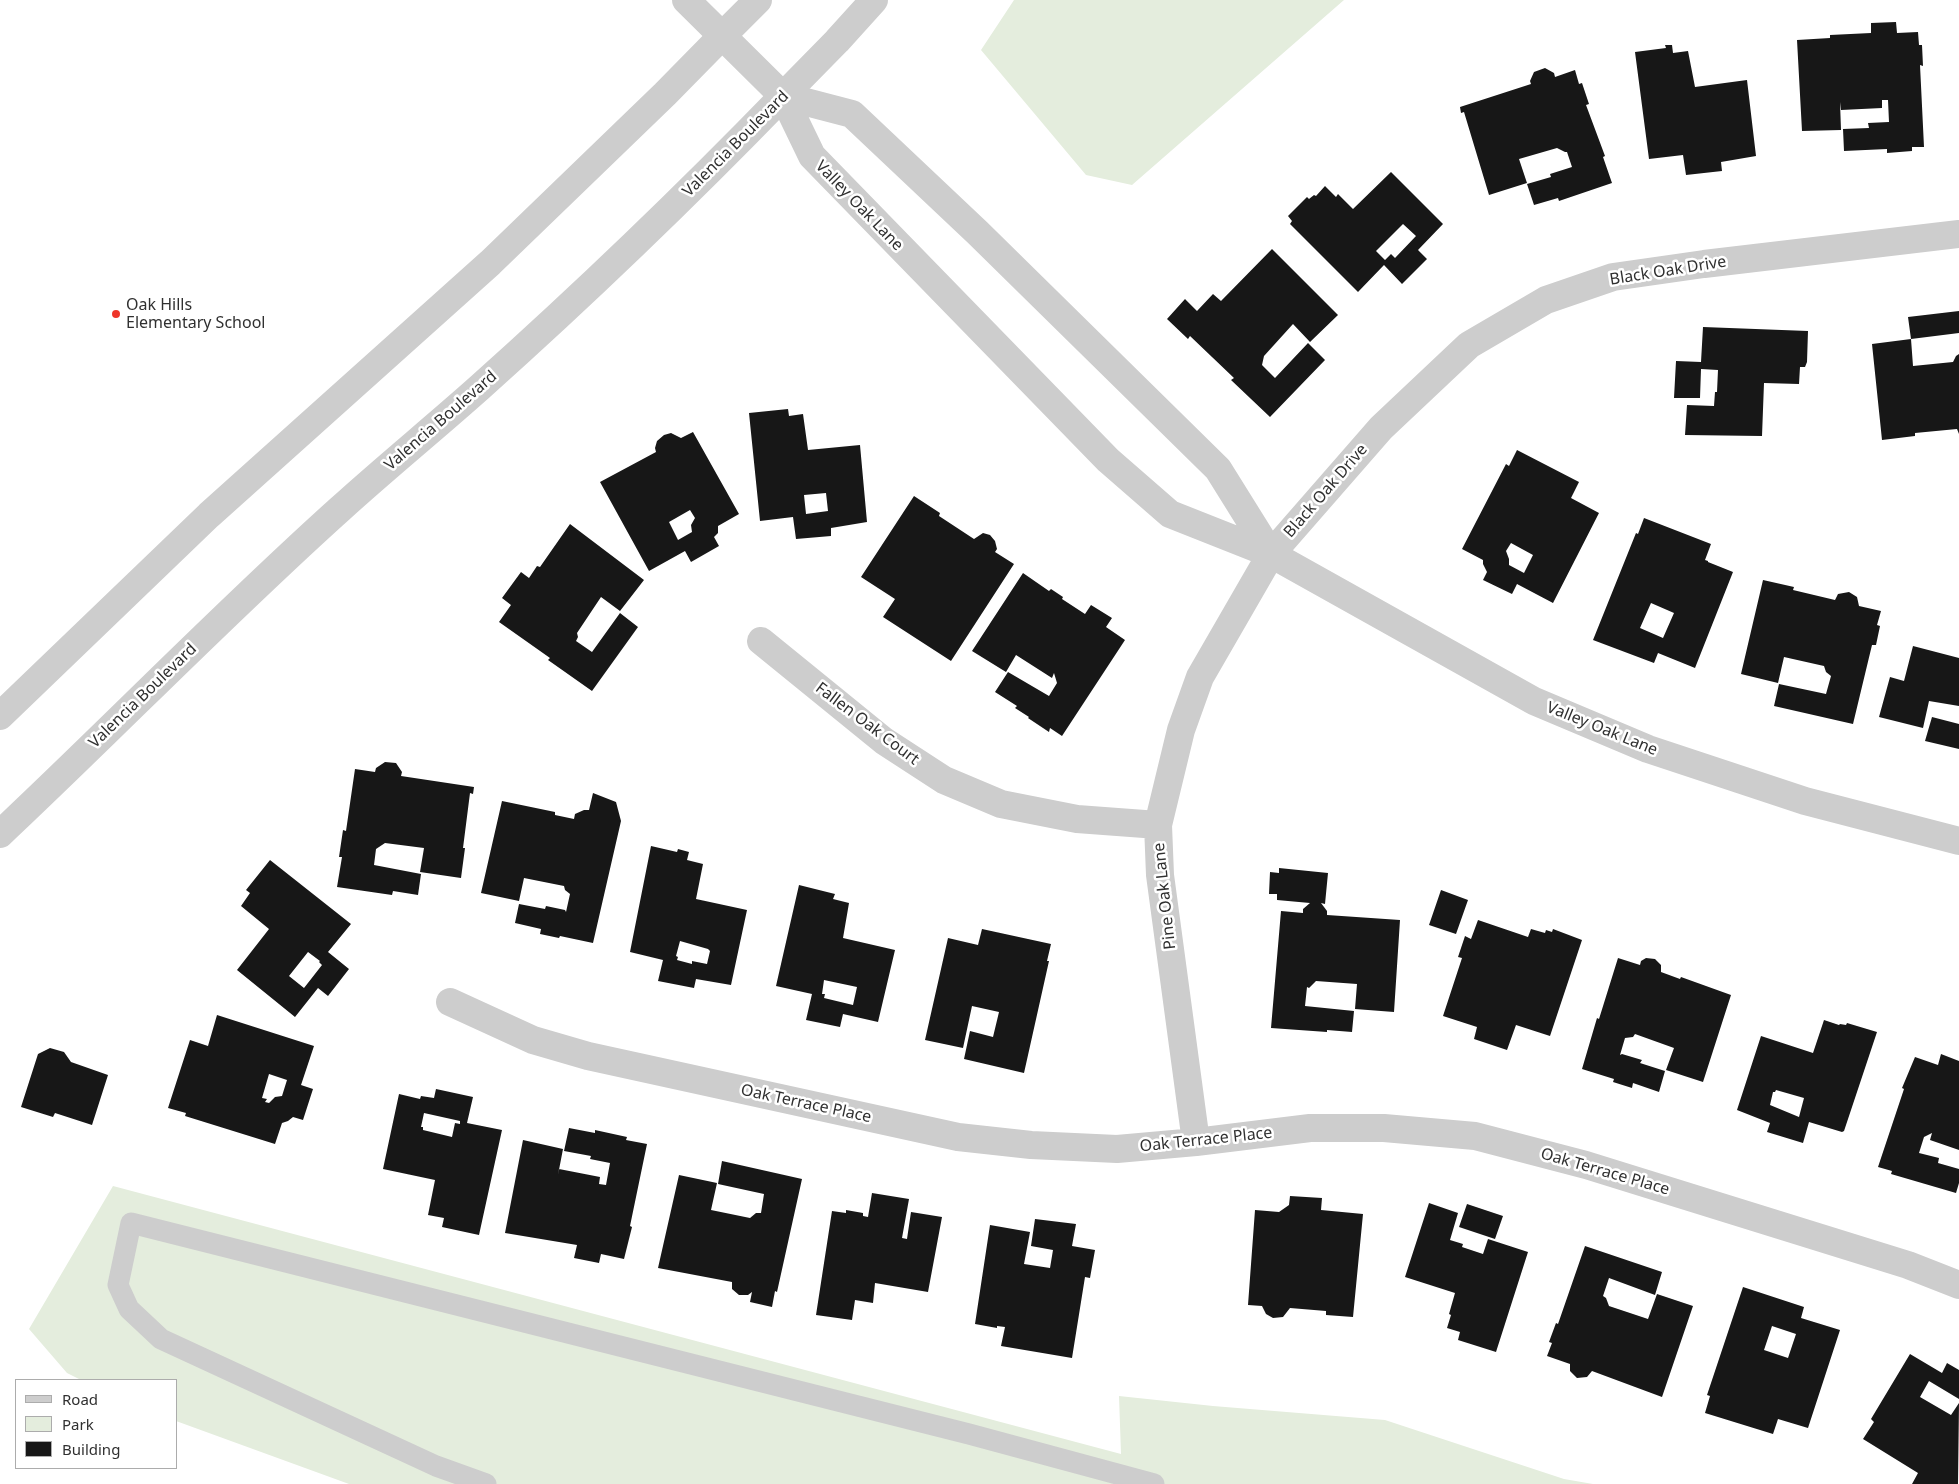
<!DOCTYPE html>
<style>
body{margin:0}
#map{position:relative;width:1959px;height:1484px;overflow:hidden;background:#fff;font-family:"Noto Sans",sans-serif}
canvas{display:block}
.legend{position:absolute;left:15px;top:1379px;width:162px;height:90px;box-sizing:border-box;background:#fff;border:1px solid #acacac;margin:0;padding:6px 9px;list-style:none;font-size:15px;color:#303030}
.legend li{display:flex;align-items:center;gap:10px;height:25px}
.legend b{width:25px;border:1px solid #acacac}
</style>
<div id="map">
<canvas width="1959" height="1484"></canvas>
<ul class="legend">
<li><b style="height:6px;background:#cdcdcd"></b>Road</li>
<li><b style="height:14px;background:#e4eddd"></b>Park</li>
<li><b style="height:14px;background:#171717"></b>Building</li>
</ul>
</div>
<script>
const ctx = document.querySelector('canvas').getContext('2d');
ctx.lineJoin = 'round';
function paint(path, color) { ctx.fillStyle = color; ctx.fill(path, 'evenodd'); }
function strokePath(path, color, width, dash) { ctx.strokeStyle = color; ctx.lineWidth = width; ctx.lineCap = dash ? 'butt' : 'round'; ctx.setLineDash(dash || []); ctx.stroke(path); }
function write(font, color, halo, rows, align = 'center') {
  ctx.font = font + ' "Noto Sans",sans-serif'; ctx.lineWidth = 5; ctx.setLineDash([]); ctx.textBaseline = 'middle'; ctx.strokeStyle = halo; ctx.fillStyle = color; for (const [text, x, y, turn = 0] of rows) {
    ctx.save(); ctx.translate(x, y); ctx.rotate((+turn || 0) * Math.PI / 180); ctx.textAlign = isNaN(turn) ? turn : align; if (halo) ctx.strokeText(text, 0, 0); ctx.fillText(text, 0, 0); ctx.restore();
  }
}
const green = new Path2D(`
 M1014,0H1344L1132,185L1086,175L981,50Z
 M113,1186L1121,1454L1119,1396L1213,1406L1385,1420L1564,1479L1593,1484H349L176,1421V1380H81L67,1373L29,1329Z`);
const building = new Path2D(`
 M1896,22L1897,33L1918,32L1919,45H1922L1923,66L1920,65L1924,147H1912V151L1887,153V149L1844,151L1843,129L1869,128L1868,123L1889,122L1888,100H1882V108L1841,110L1840,102L1841,130L1802,131L1797,40L1830,38V35L1871,33V23Z
 M1665,45H1672L1673,53L1688,51L1695,87L1747,80L1756,156L1721,162L1722,171L1686,175L1683,155L1649,159L1635,52L1666,48Z
 M1545,68L1554,73L1555,77L1575,70L1579,84L1582,83L1589,104L1586,105L1605,156L1603,157L1612,183L1559,201L1558,198L1534,205L1527,184L1551,177L1550,174L1572,167L1567,152H1565L1557,148L1519,159L1527,183L1489,195L1464,112L1461,113L1460,107L1531,84L1530,81L1534,72Z
 M1391,172L1443,224L1418,250L1427,259L1402,284L1384,265L1358,292L1290,224L1292,221L1288,216L1307,197L1309,199L1314,195L1316,196L1325,186L1336,197L1338,194L1353,209ZM1403,224L1416,236L1395,258L1391,254L1385,260L1376,251Z
 M1272,249L1338,315L1310,342L1293,324L1264,356L1262,365L1275,378L1308,343L1325,360L1270,417L1231,380L1234,378L1190,336L1188,339L1167,319L1185,299L1197,311L1213,294L1221,301Z
 M1959,311V333L1911,339L1908,317Z
 M1703,327L1808,331L1807,362L1805,367H1800L1799,384L1764,383L1762,436L1685,435L1687,405L1714,406L1715,392H1717L1718,370L1701,369L1700,398H1674L1676,361L1701,362Z
 M1911,339L1913,366L1953,362L1956,356L1959,354V434L1957,429L1915,433V436L1882,440L1872,344Z
 M788,409L789,416L803,414L808,450L860,445L867,522L831,528V536L796,539L793,517L760,521L749,413ZM826,493L828,511L806,514L804,495Z
 M693,432L739,514L718,526V533L714,537L719,546L691,562L685,551L649,571L600,482L656,452L655,448L657,441L664,435L671,433L681,438ZM690,510L695,518L691,525L692,532L678,540L669,522Z
 M1517,450L1579,482L1571,498L1599,513L1553,603L1517,584L1512,594L1483,580L1487,572L1483,564V560L1462,549L1506,464L1509,466ZM1511,543L1533,555L1524,573L1509,565V559L1506,551Z
 M914,496L940,513L939,516L974,539L983,533L990,535L995,541L997,549L995,552L1014,564L951,661L883,617L895,599L861,577Z
 M1644,518L1711,544L1705,560L1708,561V562L1733,572L1695,668L1658,653L1654,663L1593,640L1636,533L1638,534ZM1651,603L1674,613L1663,638L1640,628Z
 M570,524L644,580L620,611L601,597L577,633L578,637L576,641L592,652L620,613L638,627L592,691L548,660L550,658L499,622L511,605L502,598L521,572L529,578L537,566L540,567Z
 M1023,573L1049,591L1051,589L1063,597L1062,599L1085,614L1091,605L1112,618L1106,627L1125,640L1062,736L1050,728L1049,732L1028,718L1029,717L1015,708L1017,706L995,692L1008,672L1049,696L1057,683L1054,673L1052,678L1016,655L1006,672L972,651Z
 M1763,580L1794,587L1793,590L1835,600L1838,594L1849,592L1857,597L1859,606L1881,611L1877,625L1880,626L1876,645H1872L1853,724L1774,706L1779,684L1826,694L1831,676L1826,672L1824,666L1784,657L1778,683L1741,674Z
 M1913,646L1959,658V706L1929,701L1923,728L1879,717L1890,677L1904,681Z
 M1932,717L1959,724V749L1925,741Z
 M385,762L396,763L402,772L401,776L474,787L473,794L470,793L463,848H465L461,878L420,872L424,848L385,843L376,849L374,865L421,874L418,895L393,891L392,895L337,887L342,857H339L343,830L346,831L355,769L375,772L376,768Z
 M593,793L616,802L621,821L593,943L560,936L559,938L540,934L541,929L515,923L519,904L545,909L546,906L565,910L566,912L570,894L565,890L564,886L524,878L519,901L481,893L502,801L555,812V815L574,819L575,814L584,810H589Z
 M651,846L677,852L678,849L689,852L687,860L703,864L696,899L747,910L731,985L696,979L694,988L658,981L663,960L630,952ZM680,941L708,949L710,951L707,964L692,961V964L677,960L678,957L676,956Z
 M270,860L351,924L328,952L349,969L328,996L318,988L295,1017L237,970L269,929L241,906L250,893L246,890ZM308,952L320,961L319,962L322,965L304,988L289,976Z
 M1279,868L1328,873L1325,904L1321,903L1327,911V915L1400,920L1394,1012L1355,1009L1357,984L1316,981L1309,988L1307,987L1305,1006L1354,1011L1352,1032L1327,1030V1032L1271,1028L1281,911L1303,913V909L1310,903L1277,900V894H1269L1270,872L1279,873Z
 M799,885L835,894L833,899L849,903L843,938L895,950L878,1022L843,1014L840,1027L806,1020L812,994L776,986ZM824,980L857,987L853,1005L824,998L825,994H822Z
 M1441,890L1468,900L1456,934L1429,925Z
 M1478,920L1528,937L1531,929L1545,933L1546,930L1552,932L1553,929L1582,940L1550,1036L1516,1025L1507,1050L1474,1039L1477,1027L1443,1016L1462,958L1458,957L1465,936L1471,939Z
 M982,929L1051,944L1047,961H1049L1024,1073L964,1059L970,1031L993,1037L999,1012L972,1006L963,1048L925,1040L948,938L978,945Z
 M1618,958L1640,965L1641,961L1646,958L1655,959L1661,965V972L1680,979L1681,977L1731,995L1703,1082L1666,1070L1674,1048L1635,1034L1633,1037L1625,1038L1620,1055L1622,1054L1642,1060L1640,1063L1665,1071L1659,1092L1633,1083L1632,1088L1613,1082L1614,1079L1582,1069L1597,1018L1599,1019Z
 M217,1015L314,1046L301,1085L313,1089L303,1120L293,1117L288,1121L282,1123L275,1144L185,1116L186,1113L168,1108L190,1040L208,1046ZM269,1074L287,1080L282,1096L275,1097L269,1103L265,1102L267,1099L262,1098Z
 M1824,1020L1839,1025L1840,1024L1846,1025L1847,1023L1877,1032L1844,1131L1842,1132L1809,1122L1803,1143L1767,1132L1770,1123L1737,1110L1761,1036L1813,1053ZM1776,1090L1804,1098L1799,1117L1770,1105L1773,1092H1775Z
 M50,1048L64,1052L71,1062L108,1075L92,1125L55,1113L53,1117L21,1107L38,1054Z
 M1941,1054L1959,1061V1150L1930,1140L1932,1133L1924,1137L1919,1153L1939,1158L1938,1163L1959,1169V1183L1956,1193L1891,1174L1892,1171L1878,1167L1904,1089L1902,1088L1915,1057L1938,1065Z
 M436,1089L473,1097L467,1123L502,1130L479,1235L442,1227L444,1218L428,1215L435,1180L383,1169L399,1094L420,1099L421,1096L434,1098ZM424,1113L460,1121V1124L455,1123L452,1137L423,1130V1127H421Z
 M569,1128L595,1133V1130L627,1137L626,1140L647,1144L630,1226L632,1227L624,1259L601,1254L599,1263L574,1258L577,1245L505,1233L523,1140L563,1149L558,1175L559,1169L600,1177L599,1184L606,1185L610,1163L590,1159L591,1156L564,1151Z
 M722,1161L802,1179L777,1292L775,1291L772,1307L750,1302L752,1292L748,1295H739L732,1289V1282L658,1268L679,1175L717,1183L711,1210L750,1218L756,1213H761L764,1194L718,1184Z
 M872,1193L909,1199L902,1238L907,1239L911,1212L942,1217L928,1292L875,1283L873,1303L855,1300L852,1320L816,1315L832,1211L846,1213V1210L863,1213V1216L868,1217Z
 M1290,1196L1322,1198L1321,1210L1363,1214L1353,1317L1326,1315V1311L1290,1308L1283,1317L1273,1318L1266,1314L1262,1306L1248,1305L1255,1210L1279,1212L1289,1205Z
 M1429,1203L1458,1213L1450,1240L1463,1244L1462,1247L1483,1254L1488,1239L1528,1252L1496,1352L1458,1340L1460,1332L1447,1328L1451,1315L1449,1314L1455,1293L1405,1277Z
 M1467,1204L1503,1216L1495,1239L1459,1227Z
 M1035,1219L1076,1224L1072,1246L1095,1250L1090,1278L1085,1277L1072,1358L1001,1346L1005,1327L997,1326V1328L975,1324L990,1225L1030,1232L1024,1264L1050,1268L1053,1250L1031,1246Z
 M1585,1246L1662,1272L1655,1295L1609,1278L1603,1296L1606,1298L1609,1306L1648,1319L1657,1294L1693,1306L1662,1397L1592,1371L1587,1377L1577,1378L1570,1371V1364L1547,1356L1552,1343L1549,1342L1556,1323L1558,1324Z
 M1743,1287L1804,1307L1801,1318L1840,1330L1808,1428L1778,1419L1773,1434L1705,1413L1710,1396L1707,1395ZM1772,1326L1796,1334L1788,1358L1764,1350Z
 M1910,1354L1942,1373L1947,1363L1959,1370V1399L1929,1381L1920,1397L1951,1415L1959,1403L1958,1484H1912L1918,1473L1863,1439L1874,1422L1871,1419Z`);
const service = new Path2D(`
 M486,1484L436,1466L161,1339L129,1309L118,1285L131,1223L969,1434L1154,1484`);
const minor = new Path2D(`
 M783,96L812,156L1108,460L1170,514L1271,554L1534,701L1648,749L1805,801L1959,841
 M783,96L852,114L978,233L1218,469L1271,554
 M761,641L884,741L944,780L1001,804L1077,819L1158,825
 M0,716L209,515L490,263L665,94L722,36
 M0,834C114,727 223,614 340,509C385,468 433,429 479,388C583,295 685,197 783,96
 M450,1002L533,1040L588,1056L958,1137L1031,1145L1117,1149L1196,1142L1310,1128H1384L1475,1136L1586,1165L1908,1265L1959,1285
 M1196,1142L1160,875L1158,825L1181,730L1200,677L1271,554L1381,428L1469,345L1546,300L1613,277L1704,264L1959,234`);
const tertiary = new Path2D(`
 M686,0L783,96L837,41L874,0
 M722,36L758,0`);
const markers = [
 [116,314,5,"#ee352a"]
];
const streetNames = [
 ["Valencia Boulevard",736,144,-45],
 ["Valley Oak Lane",859,206,46],
 ["Black Oak Drive",1668,271,-9],
 ["Valencia Boulevard",441,421,-41],
 ["Black Oak Drive",1326,491,-49],
 ["Valencia Boulevard",143,696,-44],
 ["Fallen Oak Court",867,724,37],
 ["Valley Oak Lane",1602,729,22],
 ["Pine Oak Lane",1165,896,-96],
 ["Oak Terrace Place",806,1104,12],
 ["Oak Terrace Place",1206,1140,-6],
 ["Oak Terrace Place",1605,1172,16]
];
const poiNames = [
 ["Oak Hills",126,305],
 ["Elementary School",126,323]
];
paint(green, '#e4eddd');
paint(building, '#171717');
strokePath(service, '#cdcdcd', 21);
strokePath(minor, '#cdcdcd', 28);
strokePath(tertiary, '#cdcdcd', 28);
for (const [x, y, r, color] of markers) { const dot = new Path2D(); dot.arc(x, y, r, 0, 2 * Math.PI); ctx.fillStyle = color; ctx.fill(dot); strokePath(dot, '#fff', 2); }
write('16px', '#303030', '#fff', streetNames);
write('16px', '#303030', '#fff', poiNames, 'left');
</script>
